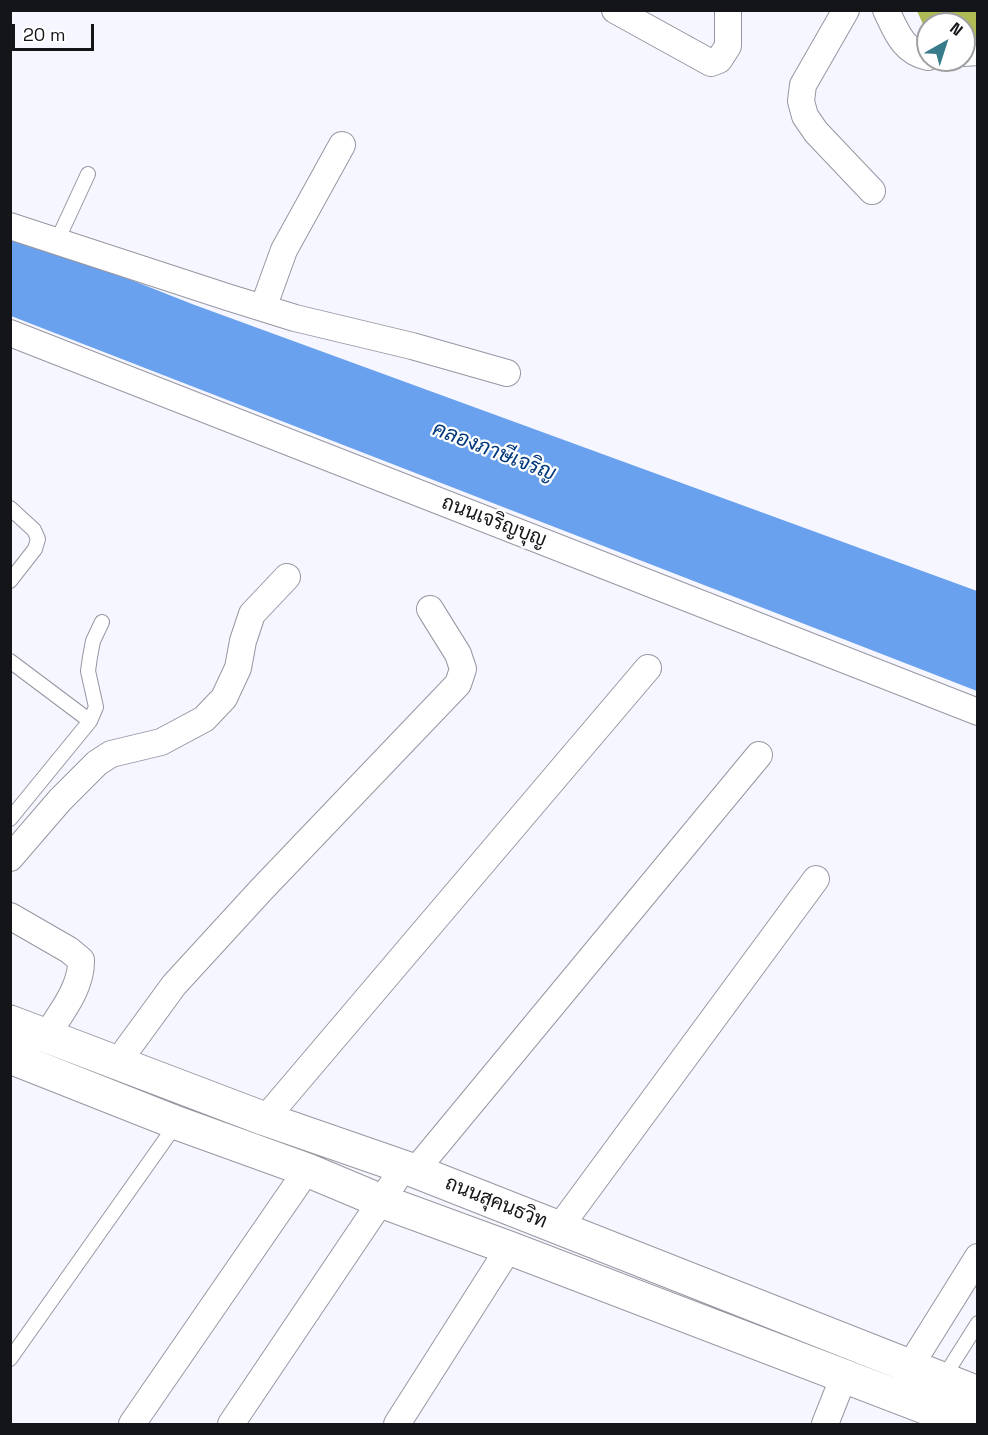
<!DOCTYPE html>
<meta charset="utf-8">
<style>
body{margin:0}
#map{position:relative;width:988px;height:1435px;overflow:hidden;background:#f5f6ff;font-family:"Space Grotesk",sans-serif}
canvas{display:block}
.frame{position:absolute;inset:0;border:12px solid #141518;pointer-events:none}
.north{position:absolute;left:916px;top:12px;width:60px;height:60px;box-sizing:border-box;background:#fff;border:2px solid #a1a1a3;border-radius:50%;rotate:39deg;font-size:16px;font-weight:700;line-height:24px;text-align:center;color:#141518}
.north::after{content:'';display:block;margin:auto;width:21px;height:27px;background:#387b8b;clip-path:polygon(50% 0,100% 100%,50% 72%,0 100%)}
.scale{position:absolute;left:12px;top:24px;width:82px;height:27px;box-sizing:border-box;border:3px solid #141518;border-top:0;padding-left:8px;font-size:18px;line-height:21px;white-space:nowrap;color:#141518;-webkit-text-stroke:4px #fff;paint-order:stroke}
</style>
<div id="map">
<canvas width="988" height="1435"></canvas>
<div class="frame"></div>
<div class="north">N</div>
<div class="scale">20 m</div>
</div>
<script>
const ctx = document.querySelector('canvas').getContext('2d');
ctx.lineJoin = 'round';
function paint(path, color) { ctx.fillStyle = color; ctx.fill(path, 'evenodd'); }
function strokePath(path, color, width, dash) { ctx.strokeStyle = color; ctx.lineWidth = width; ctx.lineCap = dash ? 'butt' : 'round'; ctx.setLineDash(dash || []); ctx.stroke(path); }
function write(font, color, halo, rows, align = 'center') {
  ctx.font = font + ' "Space Grotesk",Sarabun,sans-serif'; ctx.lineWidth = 4.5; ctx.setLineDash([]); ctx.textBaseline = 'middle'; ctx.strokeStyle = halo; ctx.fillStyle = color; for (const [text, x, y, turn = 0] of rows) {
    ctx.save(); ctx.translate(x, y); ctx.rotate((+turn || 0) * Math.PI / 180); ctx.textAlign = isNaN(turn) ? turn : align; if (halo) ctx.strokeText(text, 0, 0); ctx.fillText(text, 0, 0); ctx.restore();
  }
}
const forest = new Path2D(`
 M917,11H977V43L964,42V24H928V35Z`);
const water = new Path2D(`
 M10,232L192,304L977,591V691L11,316Z`);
const service = new Path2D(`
 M57,241L88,174
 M10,508L34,530L38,539L35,549L10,581
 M10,661L90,721
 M10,819L90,721L96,707L88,671L90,657L93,641L102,622
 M10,1359L177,1123
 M942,1380L978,1323`);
const minor = new Path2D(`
 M615,10L711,63L719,60L728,46V10
 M846,10L803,85L801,101L805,116L816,132L872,191
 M886,10C896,31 903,52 928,57
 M964,53L978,52
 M10,226L227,297L295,318L412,346L507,373
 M263,308L284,250L342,145
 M10,333L978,712
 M10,858L60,800L97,763L111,754L161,742L204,719L224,698L238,668L243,641L252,614L287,577
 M10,916L69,950L81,960C82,987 61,1013 46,1036
 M117,1063L174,985L262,889L458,684L463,669L458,654L430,609
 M265,1119L648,668
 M415,1171L759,755
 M559,1228L816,879
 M910,1366L978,1257
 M132,1424L307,1170
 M231,1424L404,1167
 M397,1424L509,1248
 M825,1424L844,1376`);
const secondary = new Path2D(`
 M10,1022L265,1119L415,1171L978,1393
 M10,1057L177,1123L307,1170L381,1201L509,1248L969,1424`);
const streetNames = [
 ["ถนนเจริญบุญ",494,522,21],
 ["ถนนสุคนธวิท",496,1203,22]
];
const waterNames = [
 ["คลองภาษีเจริญ",494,452,21]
];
paint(forest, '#afbb54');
paint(water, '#69a1ee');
strokePath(service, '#9697a1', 16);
strokePath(minor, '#9697a1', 28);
strokePath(secondary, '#9697a1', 35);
strokePath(service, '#fff', 14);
strokePath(minor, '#fff', 26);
strokePath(secondary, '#fff', 33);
write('20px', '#141518', '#fff', streetNames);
write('italic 21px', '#00387b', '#fff', waterNames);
</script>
